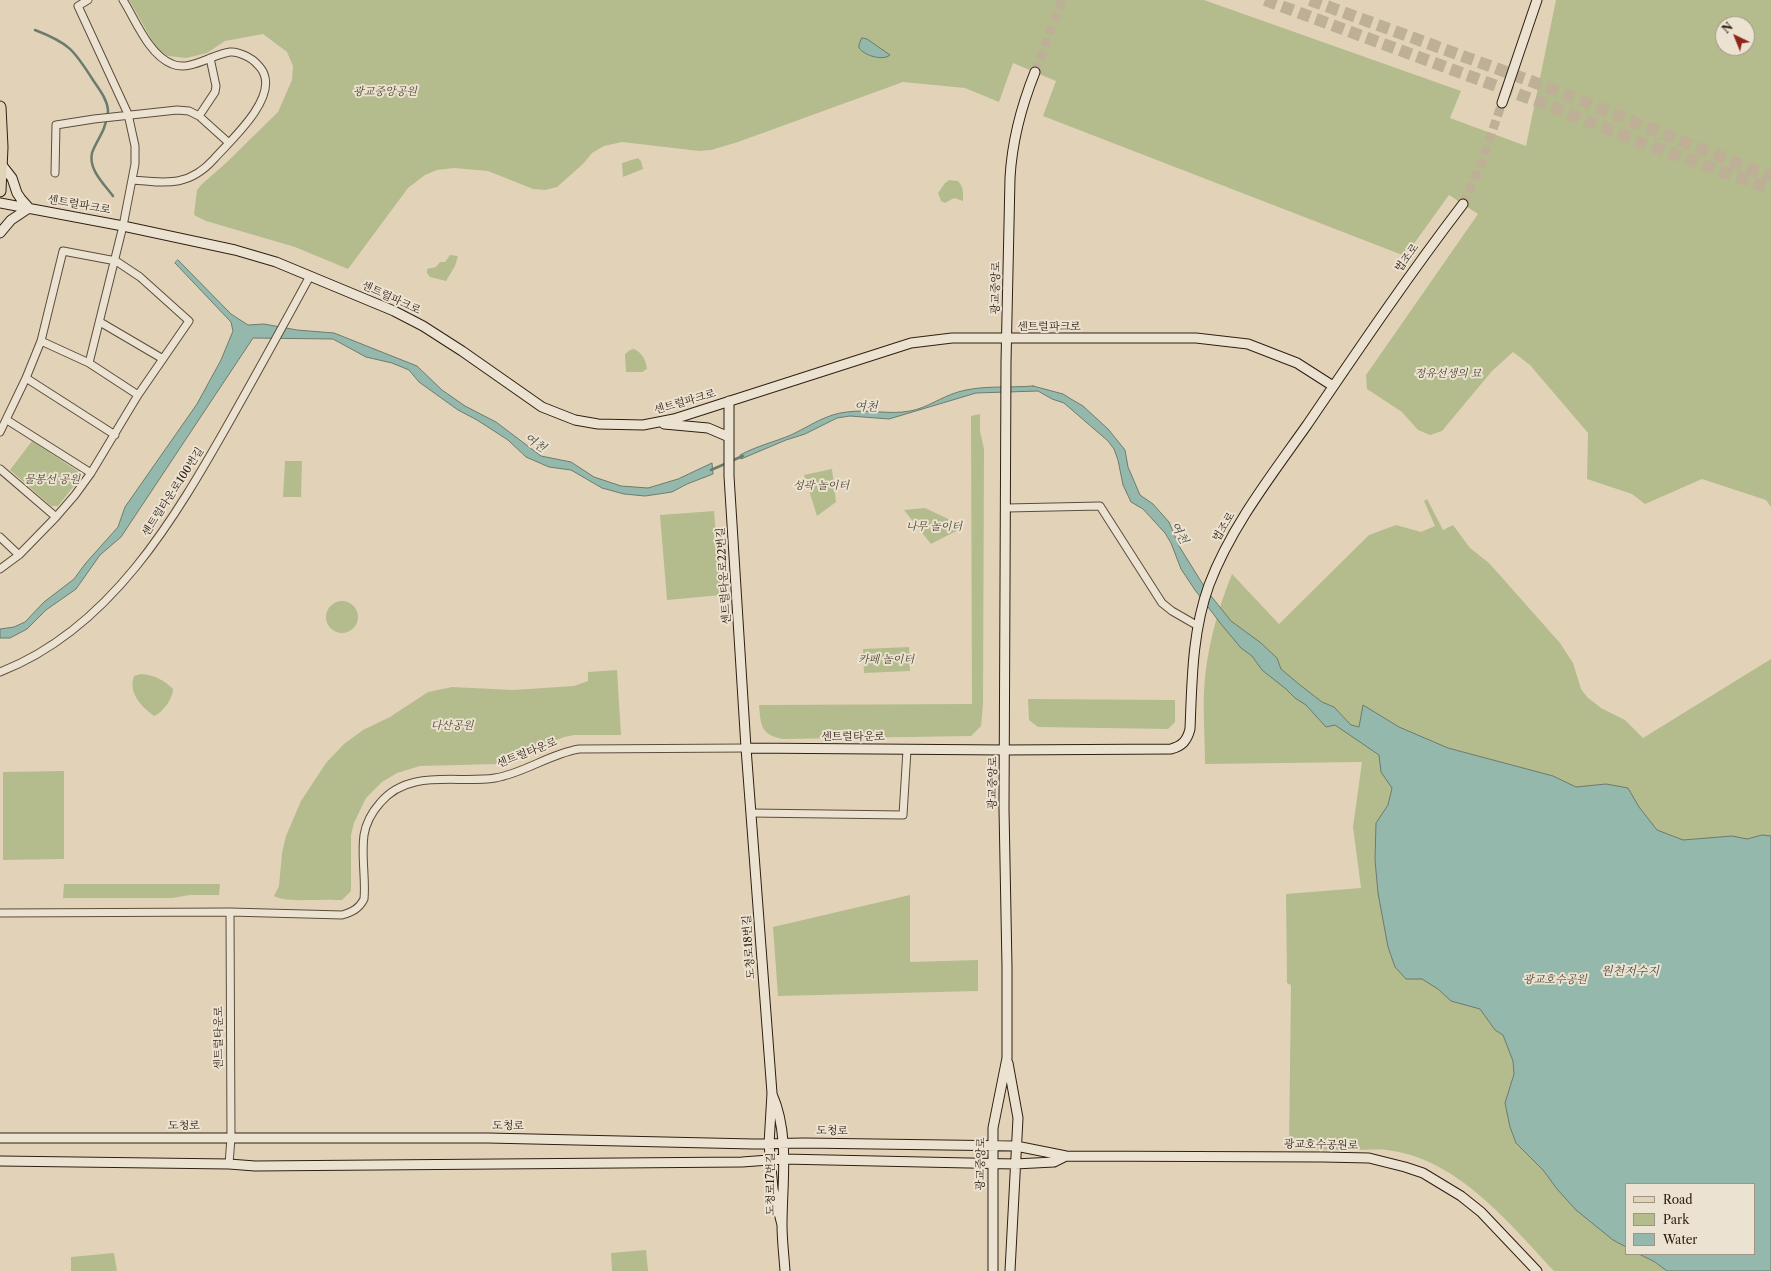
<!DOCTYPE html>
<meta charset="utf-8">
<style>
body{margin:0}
#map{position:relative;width:1771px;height:1271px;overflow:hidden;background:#e2d3b8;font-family:"Libre Caslon Text",serif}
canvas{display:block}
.legend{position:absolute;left:1625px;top:1183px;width:130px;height:72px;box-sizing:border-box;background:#ece2d1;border:1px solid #a09484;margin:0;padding:5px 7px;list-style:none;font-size:12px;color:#2f2011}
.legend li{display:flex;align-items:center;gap:8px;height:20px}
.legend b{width:20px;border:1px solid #a09484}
.north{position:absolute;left:1715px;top:16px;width:40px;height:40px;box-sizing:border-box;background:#ece2d1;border:1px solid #a09484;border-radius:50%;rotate:317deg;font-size:11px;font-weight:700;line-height:16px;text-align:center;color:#2f2011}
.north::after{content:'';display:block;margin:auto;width:14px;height:18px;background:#8f2418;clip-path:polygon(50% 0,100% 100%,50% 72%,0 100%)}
</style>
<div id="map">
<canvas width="1771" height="1271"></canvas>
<ul class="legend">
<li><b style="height:5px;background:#e2d3b8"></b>Road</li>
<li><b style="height:11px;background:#b4bc8e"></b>Park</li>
<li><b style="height:11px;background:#95b8ac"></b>Water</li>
</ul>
<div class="north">N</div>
</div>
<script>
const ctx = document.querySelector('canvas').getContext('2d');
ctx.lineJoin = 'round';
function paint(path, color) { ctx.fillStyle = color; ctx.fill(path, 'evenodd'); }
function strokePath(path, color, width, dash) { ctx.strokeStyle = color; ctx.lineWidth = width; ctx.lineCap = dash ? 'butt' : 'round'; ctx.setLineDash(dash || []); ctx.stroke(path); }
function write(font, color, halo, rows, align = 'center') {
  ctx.font = font + ' "Libre Caslon Text","Noto Serif KR",serif'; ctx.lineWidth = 4; ctx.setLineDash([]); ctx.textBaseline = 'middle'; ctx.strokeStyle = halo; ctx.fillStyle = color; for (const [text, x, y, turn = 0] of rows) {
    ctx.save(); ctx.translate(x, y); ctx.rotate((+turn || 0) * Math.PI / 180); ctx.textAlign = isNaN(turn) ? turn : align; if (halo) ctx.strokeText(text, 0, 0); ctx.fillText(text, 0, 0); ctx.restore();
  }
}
const green = new Path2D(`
 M129,0H1204L1461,91L1450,118L1526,146L1556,0H1771V507L1766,500L1702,479L1645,504L1632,494L1587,479L1588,433L1530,365L1513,352L1492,371L1442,431L1430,435L1418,430L1402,412L1367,389L1366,375L1478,214L1449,195L1405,256L1043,116L1056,81L1013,63L999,102L965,88L903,82L738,142L711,150L699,151L622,142L604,146L592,153L583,164L557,187L545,190L533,189L488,171L454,168L437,170L425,175L408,188L348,269L295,247L206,221L194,215L197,190L202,184L227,162L278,112L292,80L293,66L287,52L263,34L225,41L207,53L186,58L168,56L157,49ZM1723,24H1747V48H1723Z
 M638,158L641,161L643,169L623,177L622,163Z
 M949,180L958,181C964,188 963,192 963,201L954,198L945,203L941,201L938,193L945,183Z
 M450,255L458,256L455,266L446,281L430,277L427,273V269L436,267L440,262H445Z
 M634,349C643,353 646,361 647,369L642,372H626L625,354L630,350Z
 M980,414V431L984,449L983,704L981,726L971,736L782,739C760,734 761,725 759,705L972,704L971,416Z
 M32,441L79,472L81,477L58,506H51L10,470Z
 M285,461H302L301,497H283Z
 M832,469L836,502L817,516L804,475Z
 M1427,499L1443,530L1453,525L1470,548L1489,563L1560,643L1573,663L1581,689L1587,697L1601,708L1625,720L1643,738L1771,659V1271H1554C1509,1223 1457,1158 1387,1150C1376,1149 1364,1150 1353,1150C1332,1150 1311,1149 1289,1149L1291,985L1287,983L1286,894L1361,888L1353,827L1362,762L1205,764C1205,740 1203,715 1204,691C1206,651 1217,611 1232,574L1279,624L1369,535L1396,525L1421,532L1435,526L1424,501ZM1626,1184H1754V1254H1626Z
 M925,508L957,523L960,529L931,544L904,510Z
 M714,511L721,595L667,600L660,515Z
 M326 617a16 16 0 1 1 32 0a16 16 0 1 1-32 0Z
 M909,647L910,671L864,673L863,649Z
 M617,670L621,735H575L564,737L498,764L420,766L397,773L382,782L366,798L354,823L351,835V891L342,900H335C319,899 287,903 274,896L279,886L282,853L286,836L301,801L326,763L344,744L363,730L390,717L428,692L452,687L513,690L574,686L588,681V672Z
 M141,674C154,675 164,680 173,689C173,699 162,713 154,716C141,706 128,693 134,676Z
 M1028,699L1175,700V722L1168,729L1038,727L1029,720Z
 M64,771V859L3,860V772Z
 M64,884H220L219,895H190L172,898H63Z
 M910,895V962L978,960V991L778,996L773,927Z
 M646,1250L648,1271H612L611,1253Z
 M114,1253L117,1271H71V1257Z`);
const water = new Path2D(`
 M862,38L867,39L890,55C883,61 865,56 859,48V45Z
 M178,260L231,314L248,325L264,324L297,330L334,333L417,366L442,390L465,406L496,422L541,456L571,462L594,477L621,486L648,488L678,479L712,463L713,474L687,484L672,492L645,496L624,494L602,488L571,470L549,467L526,457L508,440L477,420L458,410L419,382L409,370L392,363L366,357L333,339L253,338L121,537L100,555L76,589L46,610L27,629L10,638H0V629L14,627L25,622L44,602L74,579L85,564L118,527L125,507L197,404L221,360L233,331L231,322L175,263Z
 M1033,386L1063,394L1071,399L1083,406L1108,429L1125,450L1128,467L1140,495L1153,504L1169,522L1179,546L1207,591L1231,621L1261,643L1277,658L1281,669L1300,685L1322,702L1334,707L1351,725L1359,727L1363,705L1399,727L1448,748L1553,776L1576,787L1606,784L1628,788L1639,807L1657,830L1683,840L1732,836L1747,839L1762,835L1771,836V1271H1667L1655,1262L1639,1254H1754V1184H1626V1247L1613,1240L1576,1210L1557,1189L1543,1170L1516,1143L1510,1127L1505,1103L1514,1074L1513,1061L1503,1035L1495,1030L1480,1009L1451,1001L1438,989L1422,979H1406L1395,967L1388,947L1378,893L1375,860L1376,823L1388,805L1392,788L1381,772L1379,755L1335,725L1326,727L1306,705L1295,698L1286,689L1262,670L1252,656L1241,648L1221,624L1195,590L1181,569L1171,543L1165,533L1143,509L1131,502L1123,485L1118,460L1114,449L1108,441L1064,403L1052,399L1038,391L976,393L889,419L850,416L837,418L805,434L786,440L741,459L740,455C757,446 774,442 791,435C810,426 826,414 847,412C868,409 889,415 910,411C927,408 941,397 958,392C981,385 1009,388 1033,386Z`);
const stream = new Path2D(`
 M35,30C69,43 74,50 93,80C99,89 107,99 108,110C108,116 106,122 104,128C101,136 95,144 92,153C88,169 104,184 113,196
 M731,461L743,456
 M711,470L727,463`);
const secondaryTunnel = new Path2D(`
 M1035,72L1062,0
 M1463,204L1480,167L1502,103`);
const highwayTunnel = new Path2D(`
 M1265,0L1542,103L1637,141L1771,189
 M1310,0L1547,87L1771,177`);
const street = new Path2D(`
 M88,0L78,6L128,114L135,146V164L123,226L89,363
 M123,0C136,21 149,55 172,64C189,72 213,54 230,52C238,51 252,58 257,64C260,67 263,71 264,74C275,101 230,141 214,159C189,187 166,183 133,180
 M199,116L229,143
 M55,173L56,125L94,119L177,110L189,111L199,116L215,92L216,86L210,58
 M100,322L163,359
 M41,341L89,363L138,395
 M26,378L115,435
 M7,420L91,473
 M0,432L26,378L41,341L63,251L116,261L140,277L189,321L138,395L91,473L75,495L56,517L19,555L0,569
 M0,469L56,517
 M1007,508L1100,506L1162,603L1172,611L1198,626
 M0,537L19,555
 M0,672C111,629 175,518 231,419C258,371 284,324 310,276
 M751,813L903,815L907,750
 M0,913L230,912L342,915C352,912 359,909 364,899C366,878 361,857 364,835C366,823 372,812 380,803C409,768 457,784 495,778C525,773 549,754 579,749L746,748
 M229,1164L231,1138L230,912`);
const secondary = new Path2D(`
 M1502,103L1537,0
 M0,203L123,226L235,250L276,262L394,311L423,326L462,351L542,407L575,420L598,424L643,425L674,419L911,343L952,338H1196L1248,344L1297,363L1333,386
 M0,233L11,220L29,208L21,199L17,193L12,178L1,164
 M729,401V476L746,748L772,1093L769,1144L773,1189L782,1225
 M664,424L708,428L729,437
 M746,748L1005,750L1171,749C1182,746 1187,741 1190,729C1192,681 1192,632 1209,585C1231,527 1271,476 1307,425C1358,350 1408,276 1463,204
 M1008,1063L1018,1118L1010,1271
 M772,1094C790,1135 782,1182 782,1225C782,1240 784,1256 785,1271
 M0,1138H488L753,1144L804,1143L1016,1146L1066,1156L1323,1157L1369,1158L1405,1167L1423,1173L1461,1196L1481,1212L1537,1271
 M0,1161L229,1164L255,1166L742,1162L783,1159L1015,1164L1054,1162L1066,1156
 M993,1271V1128L1007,1058V967L1004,809L1006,362L1010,178C1012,141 1021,107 1035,72`);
const primary = new Path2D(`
 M0,107L2,147L0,191`);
const parkNames = [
 ["광교중앙공원",385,92],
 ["정유선생의 묘",1448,374],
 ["물봉선 공원",52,480],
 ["성곽 놀이터",821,486],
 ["나무 놀이터",934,527],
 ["카페 놀이터",886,660],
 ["다산공원",452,726],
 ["광교호수공원",1555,980]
];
const streetNames = [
 ["센트럴파크로",79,205,10],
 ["법조로",1407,258,-54],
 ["광교중앙로",996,288,-89],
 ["센트럴파크로",391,298,25],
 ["센트럴파크로",1049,327],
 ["센트럴파크로",685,402,-16],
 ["센트럴타운로100번길",173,492,-57],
 ["법조로",1224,527,-59],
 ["센트럴타운로22번길",724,576,-94],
 ["센트럴타운로",853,737],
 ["센트럴타운로",527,753,-21],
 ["광교중앙로",993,783,-89],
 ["도청로18번길",749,947,-94],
 ["센트럴타운로",219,1038,-90],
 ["도청로",184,1126],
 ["도청로",508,1126,1],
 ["도청로",832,1131,1],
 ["광교호수공원로",1321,1145,1],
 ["광교중앙로",981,1164,-89],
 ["도청로17번길",771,1184,-90]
];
const waterNames = [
 ["여천",866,407,1],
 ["여천",535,443,34],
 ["여천",1179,533,60],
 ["원천저수지",1630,972]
];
paint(green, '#b4bc8e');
paint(water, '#95b8ac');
strokePath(water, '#6c7b6e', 1);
strokePath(stream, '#6c7b6e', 2.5);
strokePath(secondaryTunnel, '#beaf97', 9, [9, 4.5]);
strokePath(highwayTunnel, '#beaf97', 12, [12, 6]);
strokePath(street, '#5c4d3b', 9);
strokePath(secondary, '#2f2011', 11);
strokePath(primary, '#2f2011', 13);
strokePath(street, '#ece2d1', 7);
strokePath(secondary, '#ece2d1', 9);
strokePath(primary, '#e2d3b8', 11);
write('italic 11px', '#504730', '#ece2d1', parkNames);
write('11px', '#2f2011', '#ece2d1', streetNames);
write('italic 12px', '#4e4e40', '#ece2d1', waterNames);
</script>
